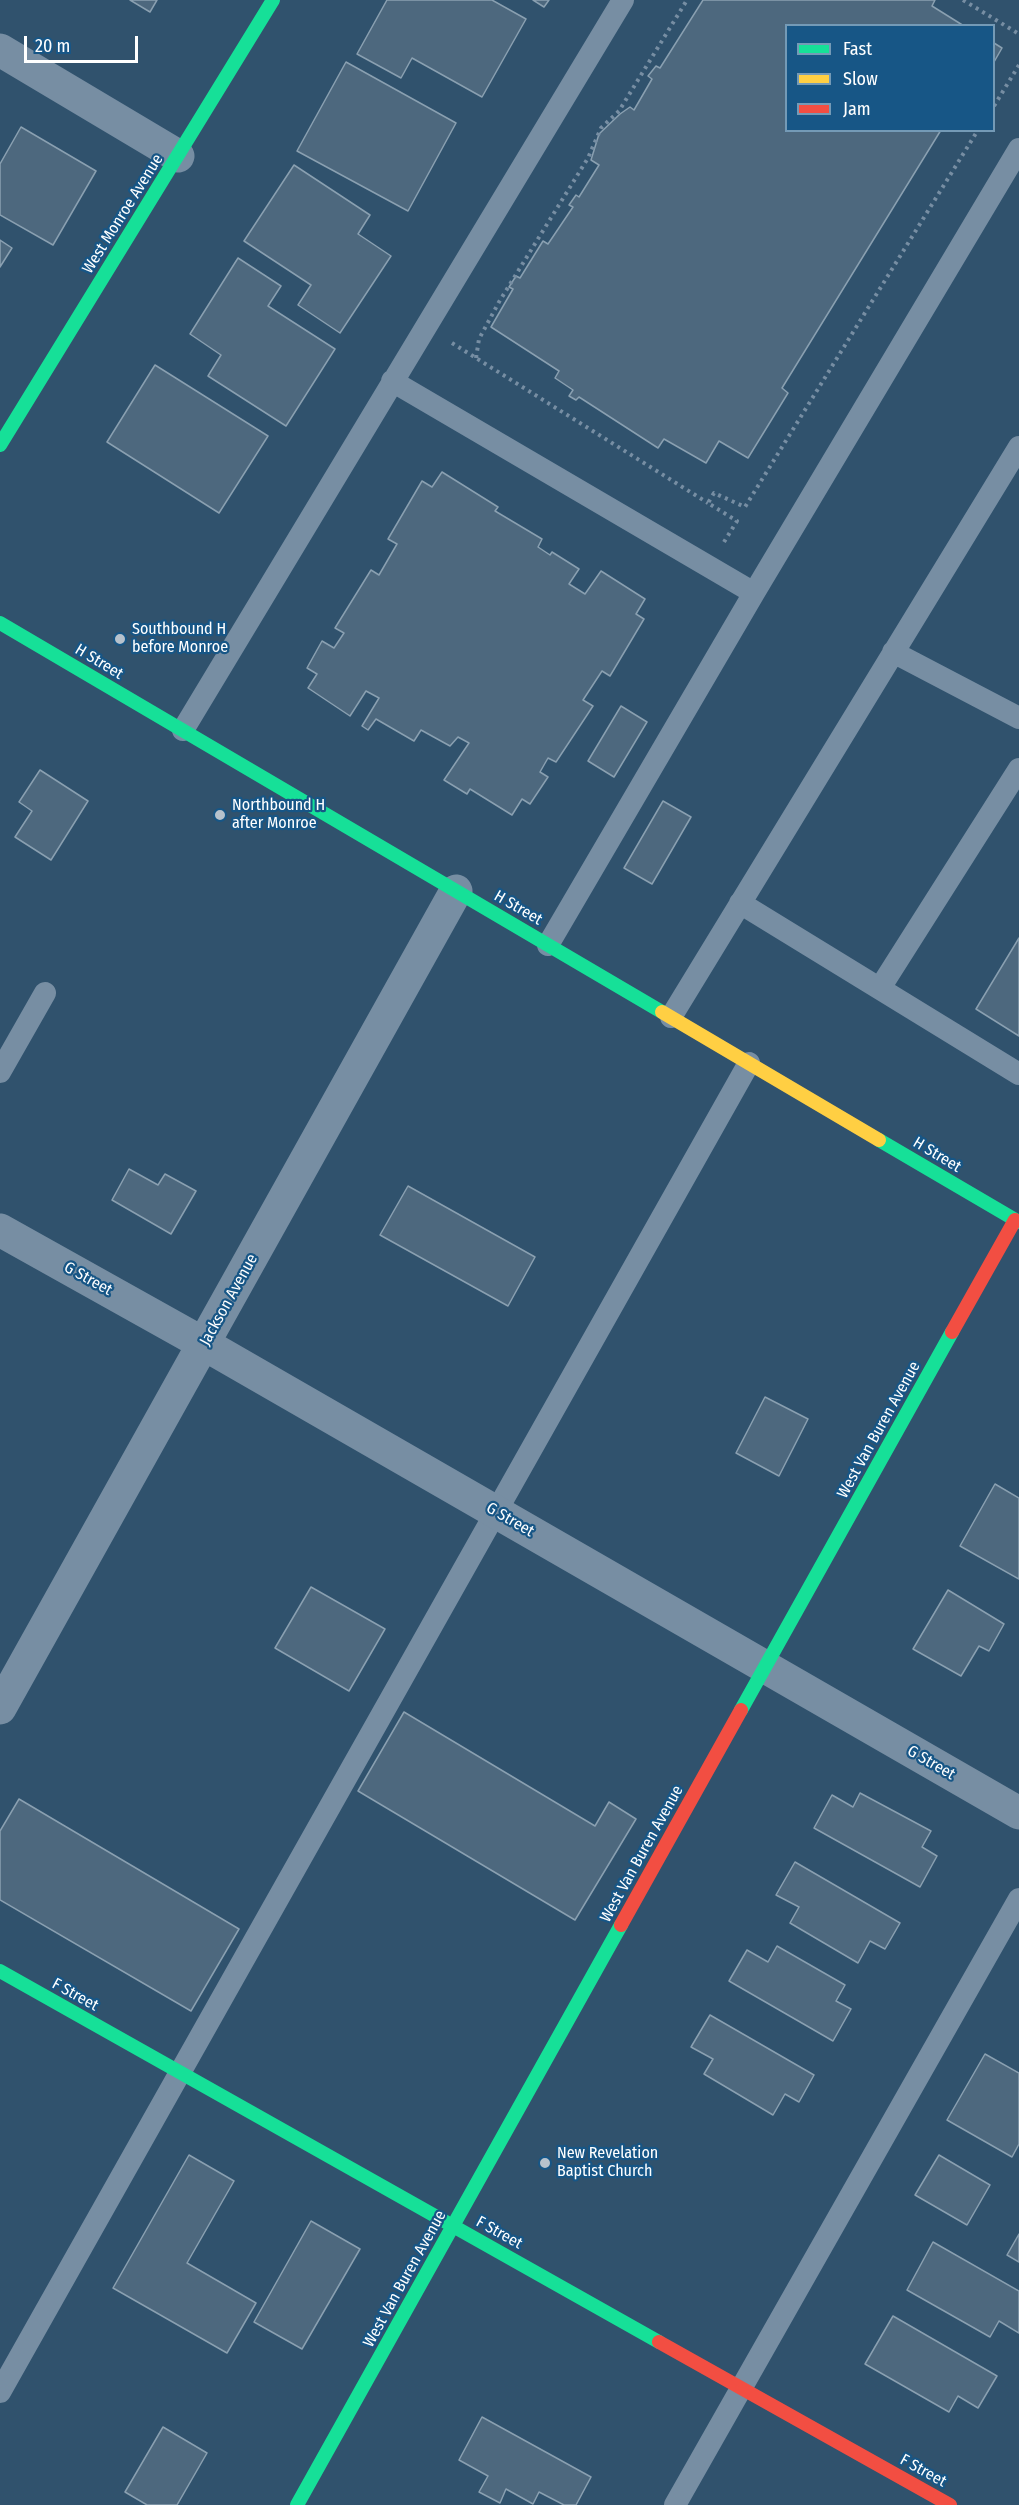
<!DOCTYPE html>
<style>
body{margin:0}
#map{position:relative;width:1019px;height:2505px;overflow:hidden;background:#30526d;font-family:"Fira Sans Condensed",sans-serif}
canvas{display:block}
.legend{position:absolute;left:785px;top:24px;width:210px;height:108px;box-sizing:border-box;background:#175686;border:2px solid #749ab6;margin:0;padding:8px 10px;list-style:none;font-size:18px;color:#fff}
.legend li{display:flex;align-items:center;gap:12px;height:30px}
.legend b{width:30px;border:2px solid #749ab6}
.scale{position:absolute;left:24px;top:36px;width:114px;height:27px;box-sizing:border-box;border:3px solid #fff;border-top:0;padding-left:8px;font-size:18px;line-height:21px;white-space:nowrap;color:#fff;-webkit-text-stroke:4px #175686;paint-order:stroke}
</style>
<div id="map">
<canvas width="1019" height="2505"></canvas>
<ul class="legend">
<li><b style="height:8px;background:#16e098"></b>Fast</li>
<li><b style="height:8px;background:#ffcf43"></b>Slow</li>
<li><b style="height:8px;background:#f24e42"></b>Jam</li>
</ul>
<div class="scale">20 m</div>
</div>
<script>
const ctx = document.querySelector('canvas').getContext('2d');
ctx.lineJoin = 'round';
function paint(path, color) { ctx.fillStyle = color; ctx.fill(path, 'evenodd'); }
function strokePath(path, color, width, dash) { ctx.strokeStyle = color; ctx.lineWidth = width; ctx.lineCap = dash ? 'butt' : 'round'; ctx.setLineDash(dash || []); ctx.stroke(path); }
function write(font, color, halo, rows, align = 'center') {
  ctx.font = font + ' "Fira Sans Condensed",sans-serif'; ctx.lineWidth = 4.5; ctx.setLineDash([]); ctx.textBaseline = 'middle'; ctx.strokeStyle = halo; ctx.fillStyle = color; for (const [text, x, y, turn = 0] of rows) {
    ctx.save(); ctx.translate(x, y); ctx.rotate((+turn || 0) * Math.PI / 180); ctx.textAlign = isNaN(turn) ? turn : align; if (halo) ctx.strokeText(text, 0, 0); ctx.fillText(text, 0, 0); ctx.restore();
  }
}
const building = new Path2D(`
 M130,0H157L150,12Z
 M387,0H492L526,19L482,97L412,58L401,78L357,54Z
 M533,0H549L544,7Z
 M703,0H935L932,6L964,26H786V130H941L782,388L788,393L748,458L719,441L706,463L664,439L658,448L579,397L576,400L569,396L573,390L555,378L559,371L491,327L513,289L509,287L516,276L520,278L543,241L548,244L573,207L569,205L576,195L579,197L599,165L591,160L599,134L620,114L630,107L634,110L652,79L648,76L656,66L660,68Z
 M994,43L1002,48L994,62Z
 M346,62L456,123L408,211L297,151Z
 M21,127L96,171L53,245L0,215V164Z
 M294,165L370,215L358,234L391,256L340,333L298,305L311,285L244,241Z
 M0,240L12,248L0,267Z
 M238,258L281,286L268,306L335,349L286,426L208,376L221,355L190,334Z
 M155,365L268,436L219,513L107,442Z
 M442,472L498,507L495,511L542,539L538,547L550,555L552,552L579,569L569,584L585,594L601,571L645,599L636,614L644,619L610,676L602,671L583,700L593,706L556,762L548,758L540,772L548,777L530,804L522,799L512,815L470,789L467,794L444,780L469,743L458,737L450,746L421,730L414,741L376,719L368,730L362,726L379,698L366,691L350,716L308,688L317,674L307,668L322,641L334,648L344,633L335,628L371,570L379,575L397,544L388,539L422,481L432,487Z
 M621,706L647,722L614,777L588,761Z
 M40,770L88,801L51,860L15,837L32,811L19,802Z
 M663,801L691,817L652,884L624,868Z
 M1019,938V1036L976,1009Z
 M129,1169L158,1185L165,1174L196,1191L171,1234L112,1200Z
 M408,1186L535,1257L508,1306L380,1235Z
 M765,1397L808,1419L779,1476L736,1453Z
 M995,1484L1019,1498V1579L960,1546Z
 M311,1587L385,1629L349,1691L275,1648Z
 M948,1590L1004,1624L989,1651L979,1646L961,1676L913,1649Z
 M404,1712L595,1826L609,1802L636,1819L575,1920L358,1791Z
 M860,1793L931,1831L922,1847L937,1856L920,1887L814,1828L832,1795L853,1807Z
 M19,1799L239,1929L191,2011L0,1900V1831Z
 M795,1862L900,1923L885,1949L870,1941L858,1963L790,1923L799,1907L776,1895Z
 M777,1946L845,1985L836,2001L851,2009L833,2041L729,1981L747,1950L768,1962Z
 M710,2015L814,2075L799,2102L785,2094L773,2115L704,2074L713,2059L691,2047Z
 M985,2054L1019,2073V2144L1012,2157L947,2120Z
 M189,2155L234,2181L187,2263L256,2303L227,2353L113,2288Z
 M939,2155L990,2185L967,2225L915,2195Z
 M311,2221L360,2249L302,2349L254,2322Z
 M1019,2234V2262L1007,2255Z
 M933,2242L1019,2291V2333L999,2321L990,2337L907,2290Z
 M893,2316L997,2376L978,2408L958,2396L949,2412L865,2364Z
 M482,2417L591,2477L576,2505H564L539,2492L533,2504L506,2489L500,2503L479,2492L488,2476L459,2460Z
 M163,2427L207,2453L177,2505H147L125,2492Z`);
const path = new Path2D(`
 M963,0L1019,34
 M994,106L1019,65
 M452,343L708,503
 M476,358L479,339L499,302L588,158L601,128L619,111L687,0
 M724,542L737,521L708,503L714,493L745,507L978,130`);
const lane = new Path2D(`
 M392,381L754,593
 M893,652L1019,718
 M183,730L623,0
 M740,903L1019,1074
 M548,945L754,593L1019,149
 M880,988L1019,769
 M671,1017L1019,447
 M0,1072L45,993
 M0,2392L749,1063
 M675,2505L1019,1899`);
const street = new Path2D(`
 M0,50L178,156
 M0,1230L204,1344L1019,1813
 M0,1708L456,891`);
const fast = new Path2D(`
 M0,445L273,0
 M0,623L662,1012
 M879,1140L1019,1222
 M741,1710L952,1332
 M0,1971L659,2342
 M297,2505L621,1925`);
const slow = new Path2D(`
 M662,1012L879,1140`);
const jam = new Path2D(`
 M952,1332L1015,1220
 M621,1925L741,1710
 M659,2342L950,2505`);
const markers = [
 [120,639,6,"#b7c2cc"],
 [220,815,6,"#b7c2cc"],
 [545,2163,6,"#b7c2cc"]
];
const streetNames = [
 ["West Monroe Avenue",123,214,-58],
 ["H Street",99,662,31],
 ["H Street",518,908,30],
 ["H Street",937,1155,31],
 ["G Street",88,1279,29],
 ["Jackson Avenue",229,1300,-61],
 ["West Van Buren Avenue",879,1430,-61],
 ["G Street",510,1520,30],
 ["G Street",931,1763,30],
 ["West Van Buren Avenue",642,1854,-61],
 ["F Street",75,1995,29],
 ["F Street",499,2233,29],
 ["West Van Buren Avenue",405,2279,-61],
 ["F Street",923,2471,29]
];
const poiNames = [
 ["Southbound H",132,630],
 ["before Monroe",132,648],
 ["Northbound H",232,806],
 ["after Monroe",232,824],
 ["New Revelation",557,2154],
 ["Baptist Church",557,2172]
];
paint(building, '#4d687e');
strokePath(building, '#8aa0b1', 1.5);
strokePath(path, '#778ea3', 4, [3, 4.5]);
strokePath(lane, '#778ea3', 22);
strokePath(street, '#778ea3', 33);
strokePath(fast, '#16e098', 14);
strokePath(slow, '#ffcf43', 14);
strokePath(jam, '#f24e42', 14);
for (const [x, y, r, color] of markers) { const dot = new Path2D(); dot.arc(x, y, r, 0, 2 * Math.PI); ctx.fillStyle = color; ctx.fill(dot); strokePath(dot, '#175686', 2); }
write('16px', '#fff', '#175686', streetNames);
write('16px', '#fff', '#175686', poiNames, 'left');
</script>
